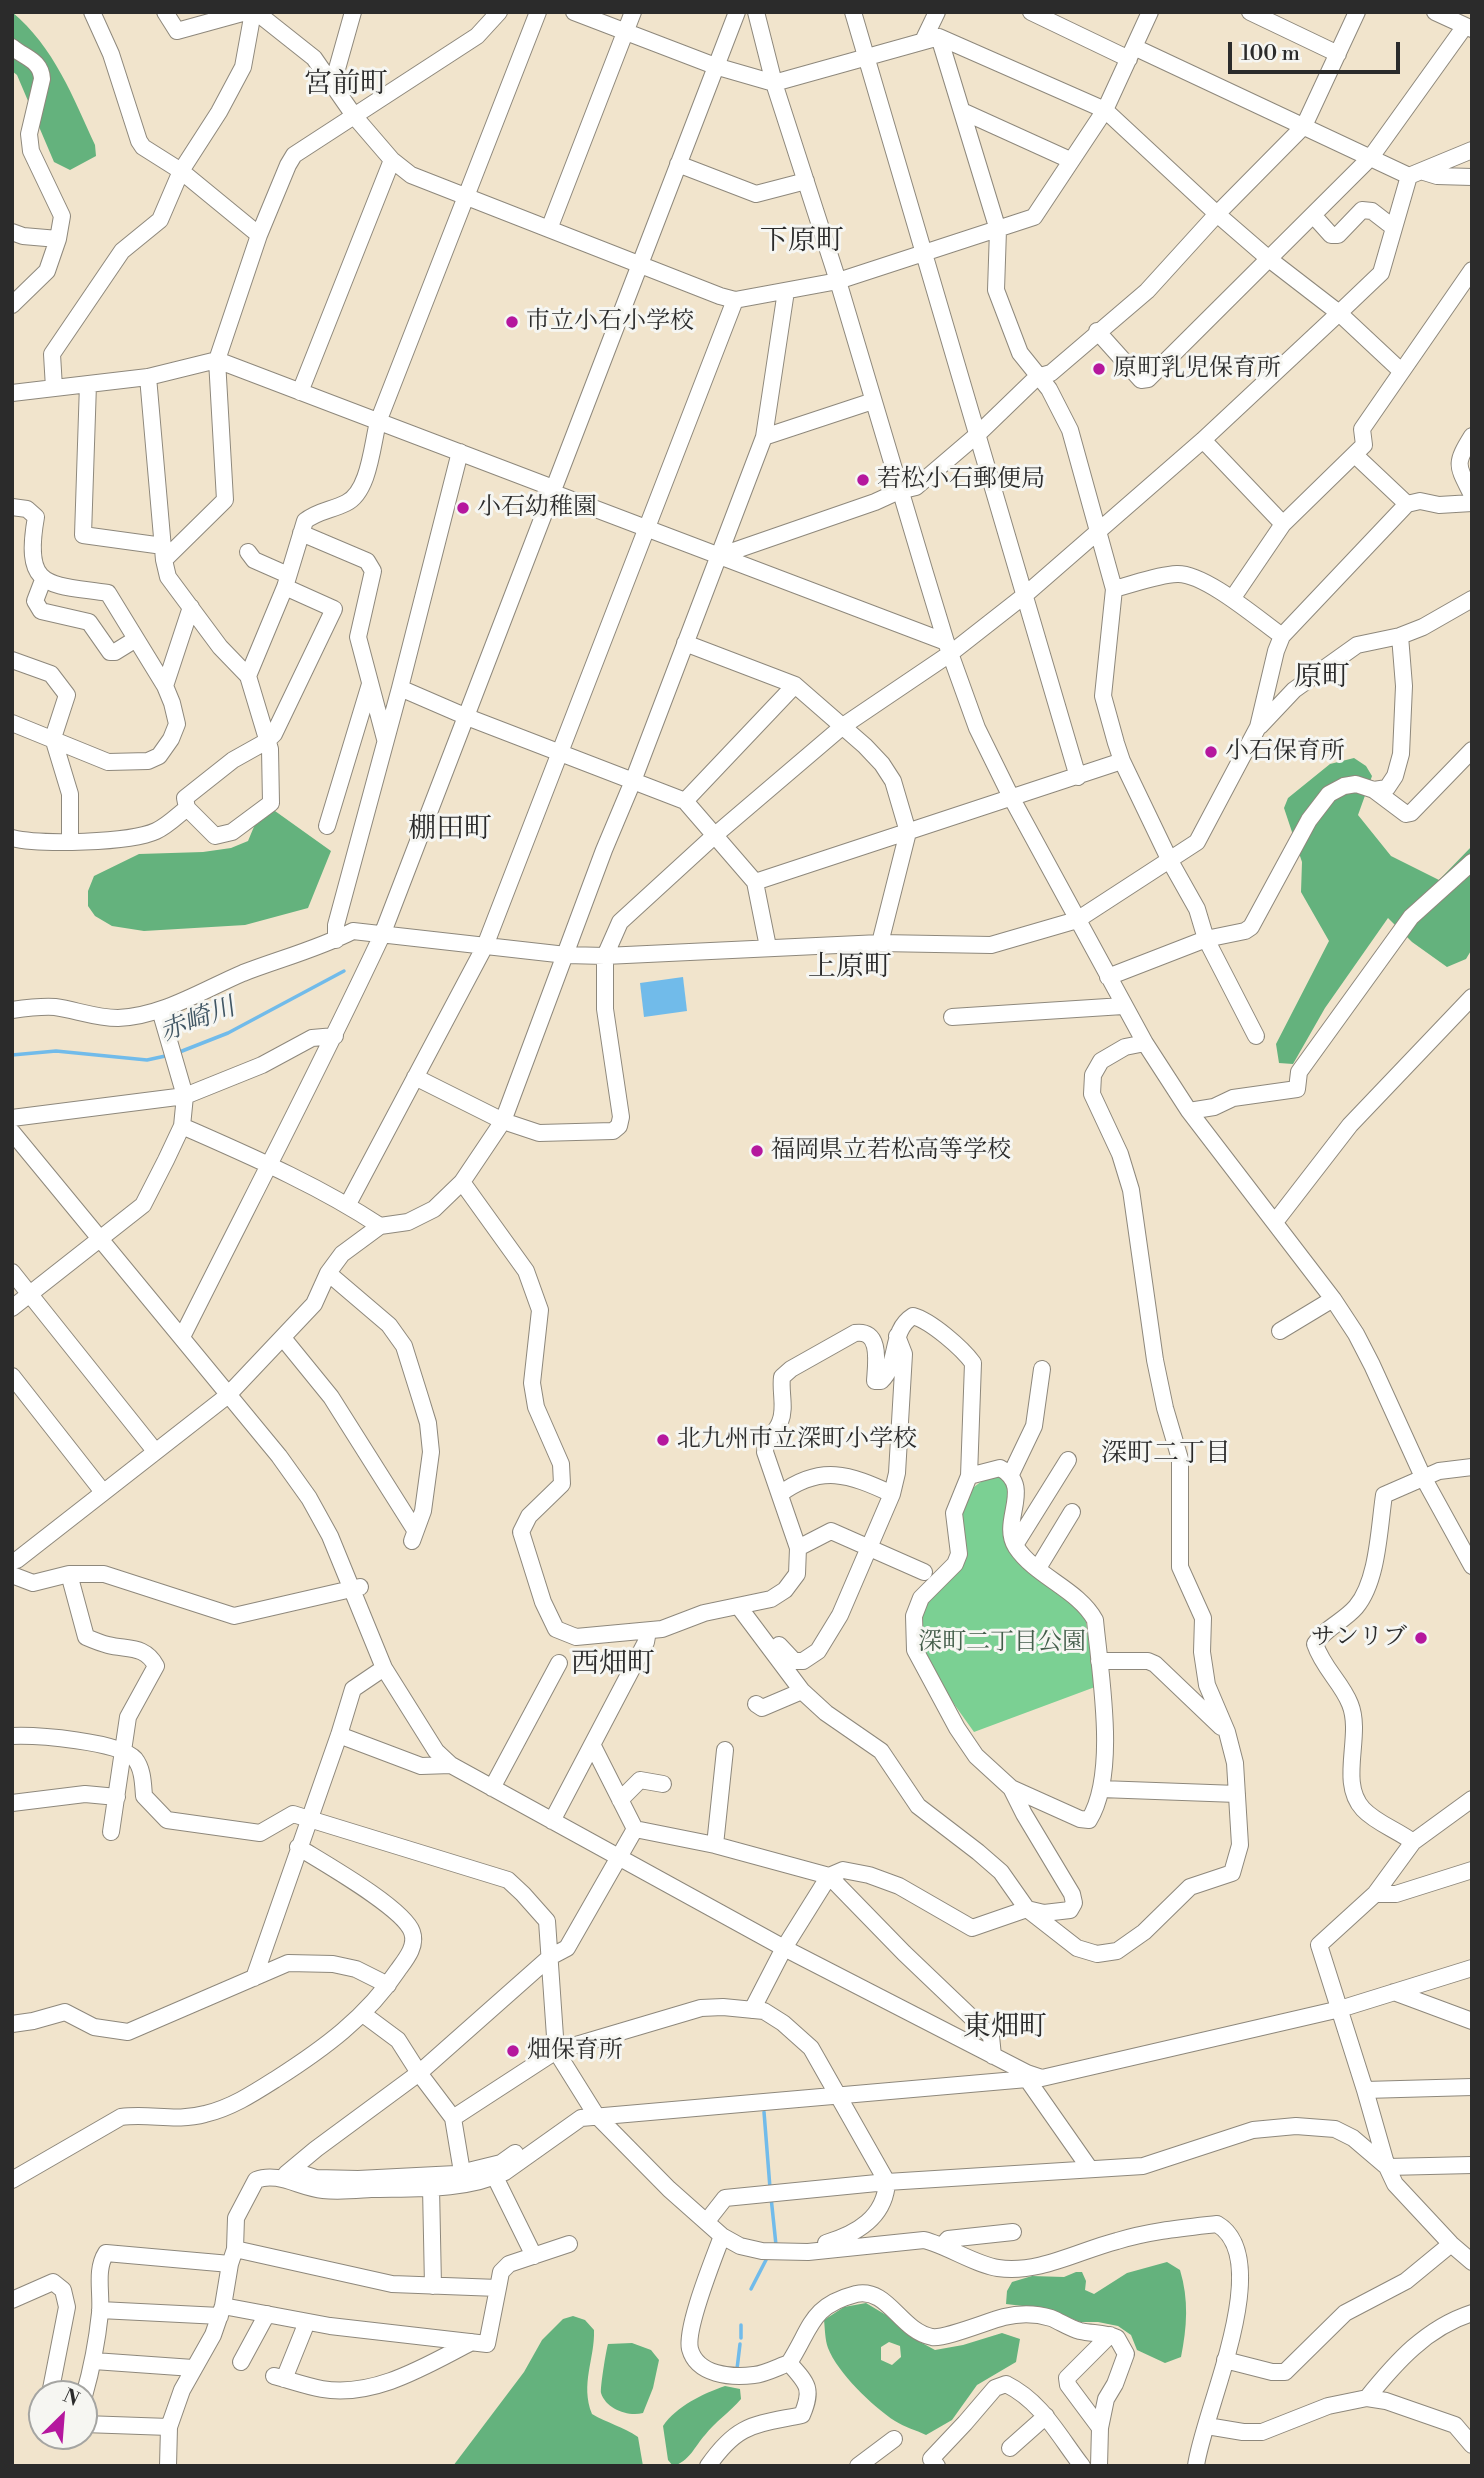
<!DOCTYPE html>
<meta charset="utf-8">
<style>
body{margin:0}
#map{position:relative;width:1484px;height:2478px;overflow:hidden;background:#f1e4cc;font-family:"Libre Bodoni",serif}
canvas{display:block}
.frame{position:absolute;inset:0;border:14px solid #2b2b2b;pointer-events:none}
.north{position:absolute;left:28px;top:2380px;width:70px;height:70px;box-sizing:border-box;background:#f6f6f2;border:2px solid #a5a5a2;border-radius:50%;rotate:25deg;font-size:19px;font-weight:700;line-height:28px;text-align:center;color:#2b2b2b}
.north::after{content:'';display:block;margin:auto;width:24px;height:32px;background:#b5179e;clip-path:polygon(50% 0,100% 100%,50% 72%,0 100%)}
.scale{position:absolute;left:1228px;top:42px;width:172px;height:32px;box-sizing:border-box;border:4px solid #2b2b2b;border-top:0;padding-left:9px;font-size:21px;line-height:24px;white-space:nowrap;color:#2b2b2b;-webkit-text-stroke:5px #f6f6f2;paint-order:stroke}
</style>
<div id="map">
<canvas width="1484" height="2478"></canvas>
<div class="frame"></div>
<div class="north">N</div>
<div class="scale">100 m</div>
</div>
<script>
const ctx = document.querySelector('canvas').getContext('2d');
ctx.lineJoin = 'round';
function paint(path, color) { ctx.fillStyle = color; ctx.fill(path, 'evenodd'); }
function strokePath(path, color, width, dash) { ctx.strokeStyle = color; ctx.lineWidth = width; ctx.lineCap = dash ? 'butt' : 'round'; ctx.setLineDash(dash || []); ctx.stroke(path); }
function write(font, color, halo, rows, align = 'center') {
  ctx.font = font + ' "Libre Bodoni","Noto Serif JP",serif'; ctx.lineWidth = 6; ctx.setLineDash([]); ctx.textBaseline = 'middle'; ctx.strokeStyle = halo; ctx.fillStyle = color; for (const [text, x, y, turn = 0] of rows) {
    ctx.save(); ctx.translate(x, y); ctx.rotate((+turn || 0) * Math.PI / 180); ctx.textAlign = isNaN(turn) ? turn : align; if (halo) ctx.strokeText(text, 0, 0); ctx.fillText(text, 0, 0); ctx.restore();
  }
}
const green = new Path2D(`
 M996,1475L1005,1478L1009,1492L1006,1538L1085,1615L1095,1687L974,1732L949,1697L921,1647L922,1612L927,1602L964,1563C960,1525 951,1490 996,1475Z`);
const forest = new Path2D(`
 M12,12C54,47 73,97 95,145L96,156L70,170L54,162L17,75L12,71Z
 M1354,758L1366,766L1372,776L1358,815L1391,856L1439,880L1472,846V949L1466,959L1447,967L1412,942L1388,918L1325,1008L1293,1064L1279,1063L1276,1044L1329,941L1301,892L1302,862L1284,808L1288,798L1330,764Z
 M268,806L331,851L308,908L245,925L144,931L112,926L95,916L88,906V891L94,876L139,854L203,852L231,848L248,841L258,817Z
 M1167,2262L1180,2270C1189,2300 1187,2327 1181,2357L1165,2363L1137,2350L1131,2335L1118,2326L1098,2322H1080L1048,2309L1006,2304L1007,2291L1012,2282L1032,2276L1064,2277L1076,2272H1082L1086,2281L1085,2290L1094,2294L1127,2273Z
 M866,2303L886,2315L911,2337L935,2350L963,2345L1002,2333L1020,2339L1016,2362L977,2385L952,2420L926,2435C916,2430 904,2427 895,2421C873,2407 837,2372 828,2348C825,2340 825,2329 824,2320L844,2307ZM889,2342L900,2346L901,2357L892,2365L881,2360V2347Z
 M573,2316L585,2320L594,2330C595,2359 580,2384 592,2414C607,2423 624,2427 638,2437L643,2466H453L524,2372L542,2340L563,2319Z
 M632,2343L651,2350L659,2360L653,2388L643,2413C628,2417 606,2409 601,2393C600,2389 606,2350 608,2344Z
 M725,2386L740,2389L741,2399C730,2412 715,2422 705,2435C695,2446 689,2462 673,2466L668,2460L663,2426C677,2406 702,2394 725,2386Z`);
const water = new Path2D(`
 M683,977L687,1011L644,1017L640,983Z`);
const stream = new Path2D(`
 M177,1053L228,1033L344,971
 M12,1055L56,1051L147,1060L170,1055
 M764,2112L770,2188
 M771,2197L776,2245
 M751,2289L767,2258
 M741,2325V2338
 M737,2369L740,2344`);
const minor = new Path2D(`
 M92,12L111,54L139,141L143,147L181,171L259,235
 M165,12L177,31L246,12
 M256,12L314,58L355,117L392,160L411,175L720,296L735,300L838,281L1034,217L1105,110L1150,12
 M574,12L715,66L774,83L939,37L1105,110L1217,214L1269,259L1339,313L1401,371
 M756,12L774,83L838,281L925,573L946,642L977,728L1011,797L1145,1043L1189,1111L1333,1299L1356,1334L1372,1365L1423,1477L1472,1566
 M853,12L1078,777
 M1031,12L1129,59
 M1250,12L1338,54
 M1435,12L1472,29
 M939,37L998,230L996,290L1020,353L1049,389L1070,430L1114,589L1103,696L1116,743L1122,761L1170,861L1197,909L1206,939L1256,1036
 M923,41L937,12
 M12,47C25,58 41,60 42,79L29,134L31,151L62,216L58,239L47,271L12,305
 M1134,47L1409,176L1472,150
 M333,83L353,12
 M962,111L1070,160
 M678,164L756,194L806,181
 M1424,172L1437,176L1472,177
 M1313,215L1331,235H1338L1362,210L1372,211L1394,228
 M549,229L633,12
 M12,232L23,236L58,239
 M1097,331L1141,380L1148,379L1371,157L1465,26
 M148,377L164,560L168,577L220,647L248,676L270,749L271,803
 M88,384L83,535L163,546
 M54,388L52,354L122,251L160,220L181,171L219,112L243,67L253,12
 M300,392L392,160
 M12,393L148,377L217,360L553,488
 M1472,436C1454,465 1457,465 1472,495
 M764,437L873,401
 M1203,440L1283,524
 M1355,455L1407,504
 M551,492L946,642
 M12,507L27,509L36,517C23,590 48,584 108,593L165,686L172,703L177,724L171,739L159,756L148,761L108,762L12,723
 M301,533L367,561L373,571L358,637L385,739
 M248,552L254,560L288,575
 M719,556L875,502L899,491L916,487L978,434L1037,377L1051,373L1147,291L1217,214L1304,126L1357,12
 M164,560L225,500L217,360L259,235L288,165L294,155L477,36L499,12
 M43,580L35,601L41,611L89,622L110,652H115L136,639
 M1114,589C1134,584 1156,575 1177,574C1205,573 1258,619 1282,636
 M1232,599L1283,524L1364,445L1362,429L1472,270
 M685,643L795,685L865,746L882,764L893,781L908,832L880,943
 M12,660L51,674L67,695L53,738L70,794V841
 M248,676L285,587L305,521C317,511 332,510 346,503C369,492 372,446 378,422L538,12
 M165,686L191,607
 M400,688L467,717L685,801L755,882L768,947
 M1260,726L1294,690L1357,645L1400,636L1423,627L1472,599
 M1374,790L1387,788L1395,776L1401,754L1404,686L1400,636
 M685,801L795,685
 M187,808L185,798L233,760L267,741L274,734L334,609L285,587
 M327,826L370,684
 M12,838C40,845 130,843 156,831C167,826 177,816 187,808L215,836L232,832L271,803
 M755,882L1122,761
 M336,940V925L400,688L460,452
 M1108,977L1206,939L1245,931L1251,927L1309,820L1329,794L1344,786L1356,784L1374,790L1406,814L1411,813L1472,750
 M12,1010C26,1008 41,1006 55,1007C76,1010 96,1018 118,1018C163,1016 203,990 243,973C279,959 318,949 353,931L566,955L605,956L880,943L991,945L1077,920L1197,842L1258,727L1276,651L1282,636L1407,504L1420,501L1439,505L1472,503
 M952,1017L1123,1006
 M415,1077L503,1121L539,1133L613,1131L619,1126L621,1117L605,1009V956L620,922L714,836L843,726L951,653L1025,595L1203,440L1339,313L1381,273L1409,176
 M1189,1111L1214,1107L1233,1098L1297,1089L1299,1072L1411,917L1472,862
 M12,1118L185,1096L262,1065L312,1038L335,1036
 M182,1126C250,1156 318,1185 380,1226
 M12,1132L279,1456L309,1498L330,1536L384,1668L436,1751L451,1765L784,1948L1027,2073L1042,2078L1340,2009L1472,1968
 M462,1182L526,1271L540,1310L532,1383L536,1407L561,1464L562,1484L529,1516L521,1532L543,1602L556,1629L576,1637L662,1629L704,1613L771,1599L785,1590L797,1574L798,1548L765,1452C765,1440 776,1433 780,1422C786,1408 780,1392 782,1377L791,1369L855,1333C882,1329 876,1364 875,1381H881C900,1363 889,1331 913,1316C931,1321 962,1348 973,1363L969,1476L954,1513L959,1554L955,1564L921,1598L914,1616L915,1650L957,1728L976,1756L1011,1788L1080,1819L1089,1820C1118,1773 1100,1674 1095,1620C1078,1589 1036,1577 1016,1547C999,1521 1035,1487 1000,1468L969,1476
 M348,1204L485,946L735,300
 M1275,1222L1350,1125L1472,997
 M12,1272L155,1451
 M328,1273L389,1325L404,1346L420,1397L428,1423L431,1452L423,1511L412,1541
 M12,1308L143,1205L166,1160L182,1126L185,1096L160,1010
 M1280,1331L1333,1299
 M182,1337C249,1203 319,1070 382,935L737,12
 M283,1338L331,1397L415,1530
 M12,1376L103,1492
 M1011,1474L1034,1426L1042,1369
 M780,1494C821,1464 849,1474 892,1494
 M1015,1545L1068,1460
 M798,1548L831,1531L924,1572
 M17,1560L227,1396L314,1304L328,1273L342,1254L380,1226L408,1222L434,1209L462,1182L503,1121L604,850L633,781L764,437L786,291
 M1038,1568L1072,1512
 M69,1574L86,1637C93,1640 100,1643 108,1645C128,1650 145,1645 156,1666L128,1717L111,1832
 M12,1575L33,1583L69,1574H104L234,1616L360,1587
 M739,1607L802,1691L826,1713L881,1751L918,1806L978,1852L1001,1872L1027,1909L1077,1948L1097,1954L1117,1951L1144,1932L1190,1887L1232,1873L1240,1845L1235,1763L1227,1732L1207,1685L1202,1652L1203,1618L1180,1567V1459L1165,1408L1155,1360L1131,1190L1120,1154L1092,1094L1093,1075L1101,1061L1125,1047L1145,1043
 M779,1645L794,1661H803L818,1651L840,1615L892,1494L897,1473L904,1354L897,1336
 M1099,1661H1148L1155,1664L1221,1727
 M756,1704L762,1708L802,1691
 M339,1735L421,1766L451,1765
 M12,1736C36,1735 119,1741 135,1759C143,1769 143,1784 144,1796L167,1820L260,1833L293,1814L508,1880L523,1894L547,1921L556,2051L596,2115L669,2189L722,2236L740,2246L762,2251L808,2252L924,2240C948,2246 976,2265 998,2268C1039,2274 1078,2251 1117,2241C1150,2231 1182,2228 1217,2224C1277,2259 1202,2414 1196,2466
 M593,1746L635,1829
 M492,1788L559,1663
 M1101,1789L1237,1794
 M1472,1799L1413,1842L1375,1894L1319,1945L1365,2090L1387,2167L1395,2184L1451,2244L1472,2262
 M620,1800L640,1780L663,1784
 M12,1803L85,1794L117,1797
 M552,1821L646,1642L648,1631
 M635,1829L715,1845L829,1876L904,1953L991,2036L993,2056
 M1413,1842C1397,1830 1376,1823 1363,1809C1338,1782 1363,1736 1350,1704C1342,1683 1323,1668 1315,1644C1326,1627 1343,1622 1356,1607C1378,1581 1379,1528 1384,1495L1439,1471L1472,1467
 M715,1845L725,1750
 M1375,1894H1396L1472,1870
 M254,1978L339,1735L353,1689L384,1668
 M1394,1992L1472,2021
 M752,2010L784,1948L829,1876L843,1870L869,1875L899,1886L972,1928L1027,1909L1044,1913L1070,1910L1074,1903L1072,1894L1024,1814L1011,1788
 M363,2014L398,2040L419,2073L453,2118L462,2172
 M12,2024L33,2021L65,2012L94,2027L128,2032L288,1963L333,1964L356,1969L388,1985
 M1022,2073H1027V2079L1090,2169
 M1365,2090L1472,2087
 M453,2118L556,2051L701,2008L723,2007L764,2011L783,2023L811,2048L887,2182C885,2218 856,2234 826,2243
 M291,2170L316,2178L358,2179L456,2174L501,2163L515,2153
 M286,2174L316,2149L419,2073L550,1957L567,1948L635,1829
 M495,2177L534,2256
 M12,2180L121,2117C150,2113 176,2122 205,2114C231,2108 254,2093 276,2079C323,2049 367,2017 398,1970C406,1959 417,1946 412,1932C404,1908 322,1862 298,1847
 M431,2187L433,2286
 M707,2221L725,2198L887,2182L1143,2166L1253,2130L1296,2126L1335,2129L1353,2138L1387,2167L1472,2165
 M722,2236C714,2258 685,2328 690,2349C697,2375 731,2378 754,2375C765,2374 778,2367 789,2363C812,2327 810,2306 856,2294C888,2287 900,2331 932,2337C945,2339 988,2321 1004,2317C1020,2313 1035,2313 1051,2318C1061,2322 1069,2328 1080,2331C1093,2334 1104,2332 1117,2338L1126,2354L1115,2384L1106,2399L1100,2428L1099,2466
 M943,2245L948,2239L1013,2232
 M498,2288L501,2272L509,2264L569,2244
 M12,2300L53,2282L63,2290L67,2307L50,2394
 M223,2306L330,2326L487,2344L498,2288L392,2284L235,2249
 M100,2310L220,2316
 M1225,2360L1272,2372H1285L1345,2313L1406,2281L1451,2244
 M94,2361L193,2368
 M241,2362L267,2314
 M274,2376C289,2380 306,2386 322,2389C375,2398 427,2365 472,2342
 M284,2379L307,2322
 M84,2396C92,2368 97,2342 100,2313C102,2293 95,2270 106,2253L230,2264
 M1367,2398C1396,2362 1426,2328 1472,2313
 M84,2424L169,2427
 M1207,2426L1243,2432H1262L1328,2406L1367,2398L1386,2401L1455,2425L1472,2445
 M1100,2428L1068,2385L1067,2378L1110,2335
 M1010,2448L1046,2416
 M168,2466L169,2427L182,2390L213,2335L223,2306L230,2264L235,2249L236,2218L256,2180C278,2171 300,2188 323,2190C339,2192 356,2190 371,2189C414,2188 465,2191 505,2172L581,2118L1027,2079
 M708,2466C738,2423 754,2425 802,2415C813,2389 808,2384 789,2363
 M858,2466L894,2439
 M937,2466L931,2459L965,2423L995,2388L1006,2384C1042,2402 1058,2435 1082,2466`);
const markers = [
 [512,322,7,"#b5179e"],
 [1099,369,7,"#b5179e"],
 [863,480,7,"#b5179e"],
 [463,508,7,"#b5179e"],
 [1211,752,7,"#b5179e"],
 [757,1151,7,"#b5179e"],
 [663,1440,7,"#b5179e"],
 [1421,1638,7,"#b5179e"],
 [513,2051,7,"#b5179e"]
];
const poiNames = [
 ["市立小石小学校",526,322],
 ["原町乳児保育所",1113,369],
 ["若松小石郵便局",877,480],
 ["小石幼稚園",477,508],
 ["小石保育所",1225,752],
 ["福岡県立若松高等学校",771,1151],
 ["北九州市立深町小学校",677,1440],
 ["サンリブ",1407,1638,"right"],
 ["畑保育所",527,2051]
];
const parkNames = [
 ["深町二丁目公園",1002,1643]
];
const waterNames = [
 ["赤崎川",198,1021,-21]
];
const neighbourhoodNames = [
 ["深町二丁目",1166,1455]
];
const quarterNames = [
 ["宮前町",346,85],
 ["下原町",802,242],
 ["原町",1322,678],
 ["棚田町",450,830],
 ["上原町",850,968],
 ["西畑町",613,1665],
 ["東畑町",1005,2028]
];
paint(green, '#7bd093');
paint(forest, '#64b27d');
paint(water, '#71bbea');
strokePath(stream, '#71bbea', 3.5);
strokePath(minor, '#8e887c', 18);
strokePath(minor, '#fff', 16);
for (const [x, y, r, color] of markers) { const dot = new Path2D(); dot.arc(x, y, r, 0, 2 * Math.PI); ctx.fillStyle = color; ctx.fill(dot); strokePath(dot, '#f6f6f2', 2.5); }
write('24px', '#2b2b2b', '#f6f6f2', poiNames, 'left');
write('24px', '#435d4a', '#f6f6f2', parkNames);
write('italic 26px', '#405664', '#f6f6f2', waterNames);
write('26px', '#2b2b2b', '#f6f6f2', neighbourhoodNames);
write('28px', '#2b2b2b', '#f6f6f2', quarterNames);
</script>
